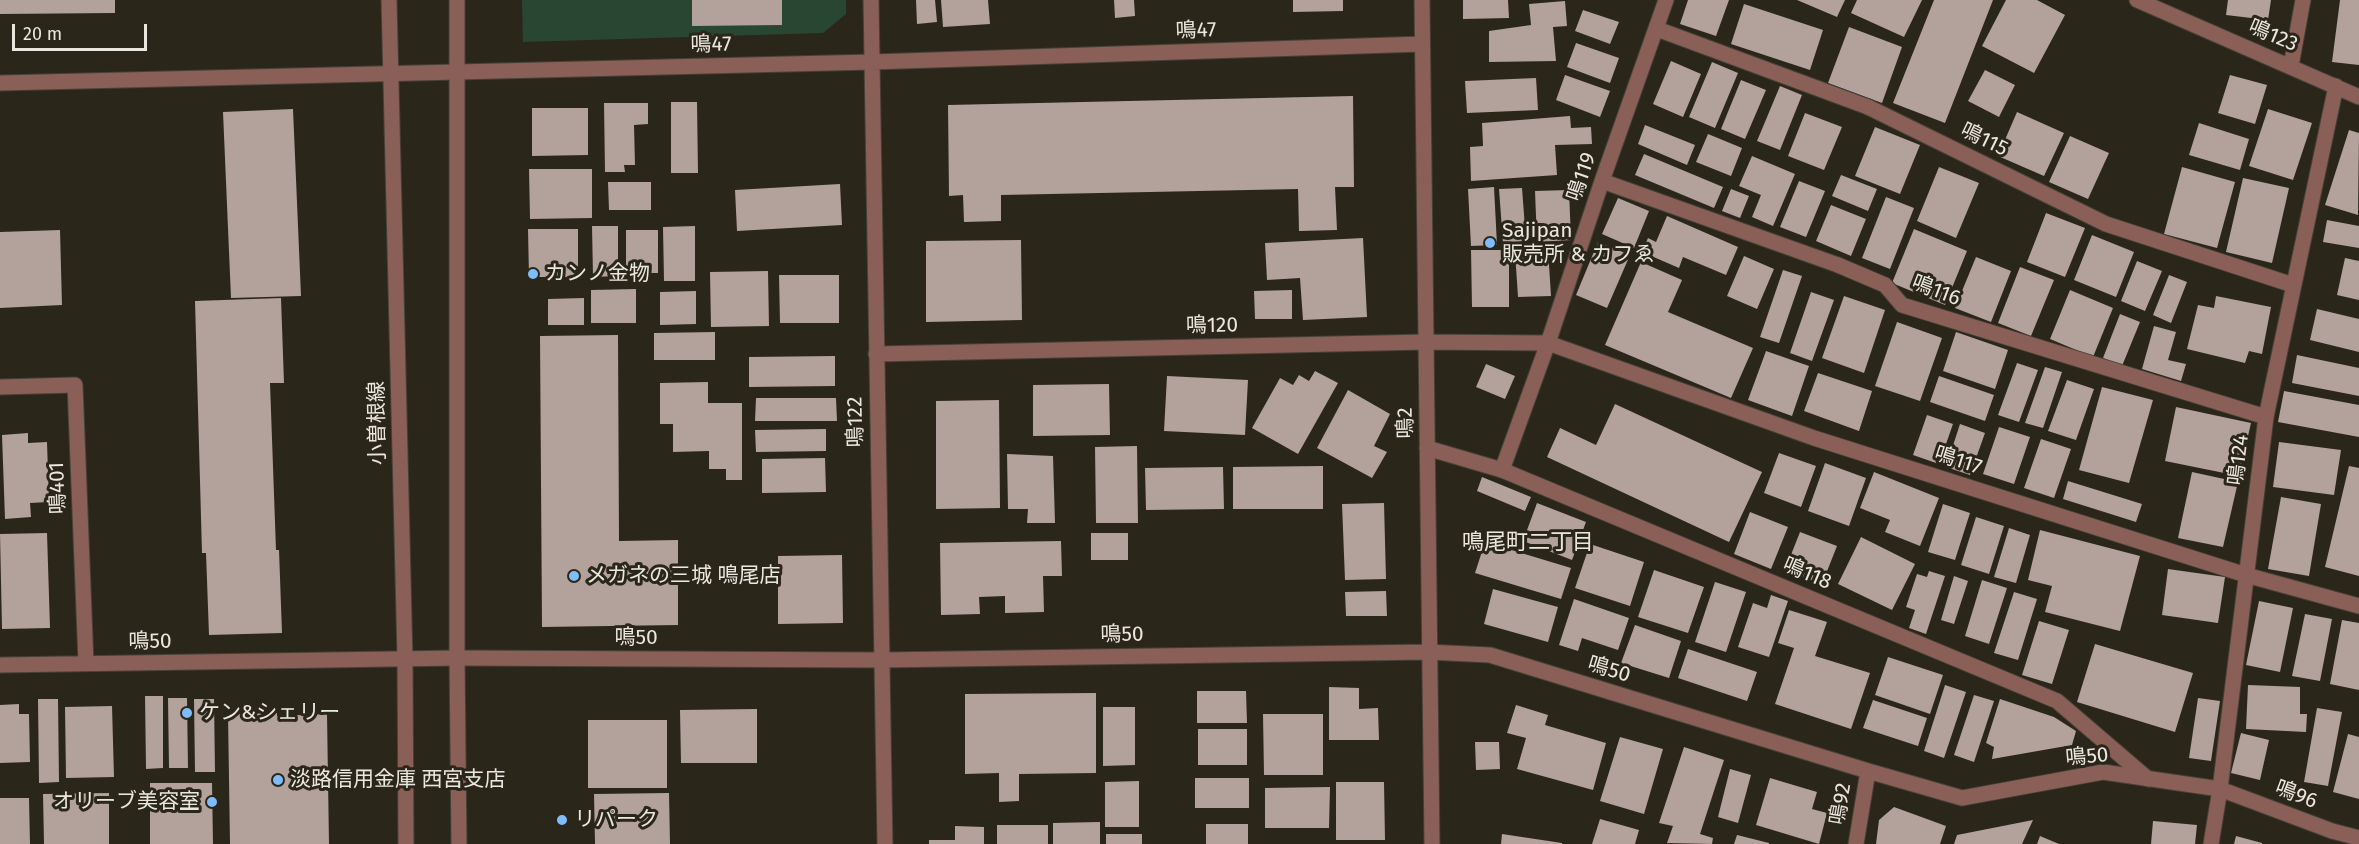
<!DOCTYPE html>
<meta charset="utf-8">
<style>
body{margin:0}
#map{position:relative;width:2359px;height:844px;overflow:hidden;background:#2b261a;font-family:"Fira Sans",sans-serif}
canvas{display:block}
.scale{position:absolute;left:12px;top:24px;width:135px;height:27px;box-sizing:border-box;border:3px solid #ebe7df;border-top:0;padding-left:8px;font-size:18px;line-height:21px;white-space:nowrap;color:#ebe7df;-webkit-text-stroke:4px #2b261a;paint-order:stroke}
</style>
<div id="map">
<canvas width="2359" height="844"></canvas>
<div class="scale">20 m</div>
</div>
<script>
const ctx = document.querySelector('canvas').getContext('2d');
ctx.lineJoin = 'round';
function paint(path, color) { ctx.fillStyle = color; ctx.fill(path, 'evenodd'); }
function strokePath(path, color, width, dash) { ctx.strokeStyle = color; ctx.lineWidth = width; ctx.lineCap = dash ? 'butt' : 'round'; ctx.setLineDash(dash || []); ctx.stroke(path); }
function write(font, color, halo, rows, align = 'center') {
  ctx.font = font + ' "Fira Sans","Noto Sans JP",sans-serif'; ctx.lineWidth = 6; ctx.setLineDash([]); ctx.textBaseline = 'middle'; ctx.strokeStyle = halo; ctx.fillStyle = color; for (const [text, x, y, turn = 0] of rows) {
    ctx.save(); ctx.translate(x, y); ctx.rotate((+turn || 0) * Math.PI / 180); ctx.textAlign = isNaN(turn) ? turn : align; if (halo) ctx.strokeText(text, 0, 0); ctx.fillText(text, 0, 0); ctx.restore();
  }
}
const green = new Path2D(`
 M522,0H846V14L823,33L523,42Z`);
const building = new Path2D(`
 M0,0H115V13L0,14Z
 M692,0H782V25L692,26Z
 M916,0H935L937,22L917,24Z
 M941,0H988L990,24L943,27Z
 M1114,0H1134L1135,16L1115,18Z
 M1293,0H1343V11L1293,12Z
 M1463,0H1508L1509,18L1463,19Z
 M1688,0H1729L1716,36L1680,24Z
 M1797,0H1845L1837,17Z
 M1857,0H1922L1904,37L1851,13Z
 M1934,0H1993L1945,123L1893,103Z
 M2006,0H2037L2065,15L2034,73L1982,46Z
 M2228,0H2271L2268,20L2226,15Z
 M2340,0H2359V65L2332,62Z
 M1565,1L1567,26L1553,27L1556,61L1489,62V31L1531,25L1529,4Z
 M1744,4L1823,30L1810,70L1731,44Z
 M1583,10L1619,22L1610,44L1575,31Z
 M1849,27L1902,47L1882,103L1828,83Z
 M1576,43L1619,58L1610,83L1567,67Z
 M1671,61L1701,74L1683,117L1653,104Z
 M1712,62L1738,73L1715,128L1689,117Z
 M1985,70L2015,85L1999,117L1968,101Z
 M1565,75L1610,91L1600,117L1556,100Z
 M2230,75L2267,85L2255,124L2218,113Z
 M1536,78L1538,110L1467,113L1465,81Z
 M1741,80L1766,90L1745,139L1721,129Z
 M1780,86L1802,95L1780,150L1757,141Z
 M1353,96L1354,187H1335L1337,230L1299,231L1298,189L1001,195V221L964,222L963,195L949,196L948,105Z
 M671,102H697L698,173H671Z
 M604,103H648V124L634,125L635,165H624L625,172H605Z
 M532,108H588V155L532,156Z
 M293,109L301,296L231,298L223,112Z
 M2268,109L2312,123L2293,180L2249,166Z
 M2017,112L2064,133L2044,176L1998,156Z
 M1805,113L1842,127L1824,170L1788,156Z
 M1570,116L1571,128L1591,127L1592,144L1555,145L1557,175L1471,181L1470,147L1483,146L1482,123Z
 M2199,123L2249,139L2240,170L2189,155Z
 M1645,125L1695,145L1687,165L1638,144Z
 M1875,127L1920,145L1900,194L1855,176Z
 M2349,130L2359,133L2358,215L2325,205Z
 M1708,134L1742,148L1731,176L1696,162Z
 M2070,136L2109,153L2088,199L2049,182Z
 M1644,154L1723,187L1714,208L1635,175Z
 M1752,156L1795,174L1773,226L1752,217L1761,195L1739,186Z
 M1939,167L1979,183L1956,238L1917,221Z
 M2182,167L2235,182L2217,248L2164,234Z
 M529,169H592V218L530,219Z
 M1841,175L1877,189L1868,211L1832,196Z
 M2243,178L2289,188L2272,263L2226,252Z
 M1799,181L1825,191L1806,237L1780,227Z
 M608,182H651V210H609Z
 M840,184L842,225L737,231L735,190Z
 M1494,187L1497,245L1471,246L1468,189Z
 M1522,188L1526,241L1503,243L1499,189Z
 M1731,189L1749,196L1740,218L1722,211Z
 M1569,190L1571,240L1537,242L1535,191Z
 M1886,197L1914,208L1890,269L1862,258Z
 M1618,198L1649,211L1634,248L1602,234Z
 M1831,205L1866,219L1851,256L1816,241Z
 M2046,213L2085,228L2065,277L2027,262Z
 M1667,216L1738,247L1726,275L1683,257L1679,268L1642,252L1648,238L1656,242Z
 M2327,220L2359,226V248L2323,242Z
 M592,226H618V276L593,277Z
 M695,226V281H664L663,227Z
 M528,229H578V277H529Z
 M1914,229L1967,251L1945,305L1892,283Z
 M60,230L62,305L0,308V232Z
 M626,230H658V273H626Z
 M2092,235L2134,252L2116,297L2074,280Z
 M1363,238L1367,317L1303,320L1300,278L1267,280L1265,243Z
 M1021,240L1022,320L926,322V241Z
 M1598,242L1630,255L1607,308L1576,295Z
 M1548,249L1551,296L1518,297L1515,252Z
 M1471,250H1509V307H1472Z
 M1744,256L1774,269L1757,309L1727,296Z
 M1976,257L2011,271L1991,322L1955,308Z
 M2345,258L2359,261V300L2337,295Z
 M2137,261L2162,271L2145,311L2121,301Z
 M1641,262L1682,280L1668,312L1753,348L1731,398L1605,345Z
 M2020,267L2054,280L2031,336L1998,323Z
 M1783,270L1802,276L1779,343L1760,337Z
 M768,271L769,326L711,327L710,272Z
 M779,275H839V323H780Z
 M2169,275L2187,282L2171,323L2153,315Z
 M636,289V323H591V290Z
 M1292,290V319H1255L1254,291Z
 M2070,290L2113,308L2093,357L2050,339Z
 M696,291V324L660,325V292Z
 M1811,292L1834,300L1812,361L1790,353Z
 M1844,296L1885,310L1864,373L1822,358Z
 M2216,296L2271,307L2262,354L2249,351L2245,363L2187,349L2198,305L2214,308Z
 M281,298L284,383H270L276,550H262H279L282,633L209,635L206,553H202L195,301Z
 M584,298V325H548V299Z
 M2317,309L2359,319V352L2310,340Z
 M2120,314L2140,322L2122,366L2103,358Z
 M1897,322L1942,338L1920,401L1875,386Z
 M2154,326L2176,332L2168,360L2186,364L2181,381L2142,369Z
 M715,332V360H654V333Z
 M1956,332L2008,350L1995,389L1943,371Z
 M618,335L619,541L678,540V625L542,627L540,336Z
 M1766,351L1809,366L1792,416L1748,400Z
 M2297,355L2359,368V396L2292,383Z
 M835,356V386L749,387V357Z
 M2017,363L2038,370L2019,422L1998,415Z
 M1486,364L1515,376L1505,399L1476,387Z
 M2045,367L2062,372L2043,428L2025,423Z
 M1315,371L1338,383L1298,454L1252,428L1280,378L1293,385L1299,375L1309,381Z
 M1818,373L1872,391L1859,431L1804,411Z
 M1167,376L1248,380L1245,435L1164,431Z
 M1939,376L1994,395L1985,421L1930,402Z
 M2067,380L2094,389L2076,440L2048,431Z
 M708,382V403H742V480H726V469H709V451L673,452V424H660V383Z
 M1109,384L1110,435L1033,436V385Z
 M2102,387L2153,400L2129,483L2079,470Z
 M1348,390L1390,414L1374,446L1387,452L1372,478L1317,448Z
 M2284,391L2359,405V437L2278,422Z
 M756,398H836L837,421H755Z
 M999,400L1000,508L936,509V401Z
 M1615,404L1762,472L1729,542L1547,457L1560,428L1596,445Z
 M2176,407L2251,423L2239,476L2165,461Z
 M1927,415L1953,424L1939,464L1913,455Z
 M1960,424L1985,433L1970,475L1946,467Z
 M1999,427L2030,437L2014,484L1983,474Z
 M826,429V451L756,452L755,430Z
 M28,433V443L47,442L49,502L30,503L31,517L5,519L2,435Z
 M2041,439L2071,449L2054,498L2024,488Z
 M2279,442L2341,450L2334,495L2273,487Z
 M1137,446L1138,523H1096L1095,447Z
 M1779,453L1816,466L1801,507L1764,493Z
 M1007,454L1053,456L1055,523H1027L1028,509H1008Z
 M825,458L826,492L762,493V459Z
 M1825,463L1866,478L1849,526L1808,511Z
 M1323,466V509H1233V467Z
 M2349,466L2359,468V576L2325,567Z
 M1223,467L1224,509L1146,510L1145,468Z
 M1874,472L1939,498L1920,546L1885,532L1890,520L1860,508Z
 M2192,472L2238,482L2223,547L2178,538Z
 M1482,477L1531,497L1525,511L1477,491Z
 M2068,481L2142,504L2136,522L2063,499Z
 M2281,497L2321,504L2309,576L2268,569Z
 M1384,503L1386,579L1345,580L1342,504Z
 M1537,503L1586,522L1572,560L1523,541Z
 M1943,504L1970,513L1955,560L1928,552Z
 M1750,512L1788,527L1771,569L1734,554Z
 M1976,517L2004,526L1989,574L1961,565Z
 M2009,528L2030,535L2016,583L1994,577Z
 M2040,530L2140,556L2120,631L2045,612L2052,586L2028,580Z
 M1800,532L1837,546L1822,584L1785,570Z
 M47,533L50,628L2,629L0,534Z
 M1091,533H1128V560H1091Z
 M1861,537L1915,564L1892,610L1838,584Z
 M1061,541L1062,576H1043L1044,612L1005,613V596L979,597L980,614L941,615L940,543Z
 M1485,542L1571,568L1561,599L1475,573Z
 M1590,544L1644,562L1630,606L1575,588Z
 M842,555L843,623L778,624V556Z
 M2168,569L2225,577L2218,623L2162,615Z
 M1654,570L1704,587L1688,633L1638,617Z
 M1929,571L1945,576L1926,634L1909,628L1915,610L1906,607L1917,574L1927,577Z
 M1954,576L1968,581L1954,624L1941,620Z
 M1982,580L2007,588L1989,644L1965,636Z
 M1715,582L1746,592L1726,652L1695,642Z
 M1493,589L1558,607L1548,642L1484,624Z
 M1386,591L1387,616H1346L1345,592Z
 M2014,592L2037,599L2018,660L1994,653Z
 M1771,595L1788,601L1769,657L1738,647L1753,603L1767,608Z
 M1574,599L1629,618L1618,650L1582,638L1578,651L1559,645Z
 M2259,601L2293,608L2280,672L2246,665Z
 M1789,610L1827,622L1815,656L1870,673L1851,729L1775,704L1794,648L1778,643Z
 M2305,614L2332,619L2320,681L2292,676Z
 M2342,620L2359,623V690L2330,684Z
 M2039,621L2069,630L2052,684L2022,675Z
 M1635,625L1681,641L1669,678L1621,663Z
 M2095,644L2193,673L2175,732L2077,702Z
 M1688,649L1757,672L1747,701L1678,678Z
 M1888,657L1943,675L1930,714L1875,695Z
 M1945,685L1966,692L1944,758L1924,751Z
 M2248,685L2300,687V714H2307L2306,732L2246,729Z
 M1329,687L1359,688V709L1378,708L1379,740H1329Z
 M1197,691H1246L1247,723H1197Z
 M1096,693V773L1019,774V801L999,802V773L965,774V694Z
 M1974,695L1994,701L1974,762L1954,755Z
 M145,696H163V768L146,769Z
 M168,698H187L188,768H169Z
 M2198,698L2220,701L2211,761L2189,758Z
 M38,699H58L59,782L39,783Z
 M194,699H214L215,772H195Z
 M2000,699L2054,717L2076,731L2072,745L1992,759L1994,747L1986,743Z
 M1873,700L1927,718L1918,746L1863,728Z
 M19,704V714H29L30,762L0,763V705Z
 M1516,705L1548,715L1545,725L1606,743L1593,790L1517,769L1526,738L1507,733Z
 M112,706L114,777L66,778L65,707Z
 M1103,707H1135V765L1103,766Z
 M2317,708L2342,712L2328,786L2304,782Z
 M757,709V763H681L680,710Z
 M277,713V716L327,714L329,844H230L228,714Z
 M1263,714H1323V775H1264Z
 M588,720H667V788H588Z
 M1198,729H1247V765H1198Z
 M2241,733L2269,740L2260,780L2231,773Z
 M2348,734L2359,737V799L2333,792Z
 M1620,737L1663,749L1644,814L1600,801Z
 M1475,742H1499L1500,769L1476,770Z
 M1684,747L1724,760L1700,834L1713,838L1712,844L1667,843L1673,826L1659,823Z
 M1730,769L1751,775L1738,823L1718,817Z
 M1195,778H1249V808H1195Z
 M1770,778L1817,792L1812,809L1827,813L1819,844L1756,825Z
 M1139,781V827H1105V782Z
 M1336,782H1384L1385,840H1336Z
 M150,783H212L213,844H150Z
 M1330,787L1329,828H1265V788Z
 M109,793V844H44L43,794Z
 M669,793L670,844H595L594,794Z
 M0,798H29L30,844H0Z
 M1894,807L1946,826L1940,844H1876L1879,820Z
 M1600,819L1639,830L1635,844H1592Z
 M2033,820L2022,844H1954L1957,835Z
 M2153,821L2197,825L2195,844H2151Z
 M1100,822V844H1053V823Z
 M1206,824H1248V844H1206Z
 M997,825H1048V844H997Z
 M955,826L984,827V844H929V840H955Z
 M1106,834H1142V844H1106Z
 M1502,834L1562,843V844H1501Z
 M1737,835L1769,843V844H1734Z
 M2040,836L2059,844H2037Z
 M2236,836L2262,843V844H2234Z`);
const service = new Path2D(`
 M1868,107L2106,224L2293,285
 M1838,265L1885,285L1902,305L2266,417
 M1502,470L2057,701L2148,779`);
const minor = new Path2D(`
 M871,0L885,844
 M1422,0L1432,844
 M2137,0L2359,97
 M1657,29L1868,107
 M2291,66L2303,0
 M0,83L872,62L1422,44
 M1602,181L1838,265
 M876,354L1425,342L1548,343L1814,438L2246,575L2359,606
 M0,387L75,385L86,663
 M1427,448L1502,470L1548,343L1602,181L1666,0
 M0,665L457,658L881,660L1428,652L1490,655L1868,771L1962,798L2103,772L2220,789L2332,831L2359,838
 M1856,844L1868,771
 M2211,844L2220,789L2266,417L2336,86`);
const tertiary = new Path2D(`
 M389,0L405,659L406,844
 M457,0V658L459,844`);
const markers = [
 [1490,243,6,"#7fbdfa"],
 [533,274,6,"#7fbdfa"],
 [574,576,6,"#7fbdfa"],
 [187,713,6,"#7fbdfa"],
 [278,780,6,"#7fbdfa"],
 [212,802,6,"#7fbdfa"],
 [562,820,6,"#7fbdfa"]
];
const streetNames = [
 ["鳴47",1196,31,-2],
 ["鳴123",2273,36,23],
 ["鳴47",711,45,-1],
 ["鳴115",1984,140,26],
 ["鳴119",1582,177,-71],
 ["鳴116",1936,291,21],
 ["鳴120",1212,326,-1],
 ["鳴122",856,422,-91],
 ["小曽根線",378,423,-91],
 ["鳴2",1406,423,-91],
 ["鳴124",2239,460,-83],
 ["鳴117",1958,461,18],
 ["鳴401",58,488,-92],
 ["鳴118",1807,574,23],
 ["鳴50",1122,635,-1],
 ["鳴50",636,638],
 ["鳴50",150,642,-1],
 ["鳴50",1609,670,17],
 ["鳴50",2087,757,-5],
 ["鳴96",2296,795,21],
 ["鳴92",1841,804,-80]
];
const poiNames = [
 ["Sajipan",1502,231],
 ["販売所 & カフゑ",1502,255],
 ["カンノ金物",545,274],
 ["メガネの三城 鳴尾店",586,576],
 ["ケン&シェリー",199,713],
 ["淡路信用金庫 西宮支店",290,780],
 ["オリーブ美容室",200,802,"right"],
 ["リパーク",574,820]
];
const neighbourhoodNames = [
 ["鳴尾町二丁目",1528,543]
];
paint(green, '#294633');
paint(building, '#b3a19c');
strokePath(service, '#464136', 17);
strokePath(minor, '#464136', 17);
strokePath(tertiary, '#464136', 17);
strokePath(service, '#895f58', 15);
strokePath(minor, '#895f58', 15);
strokePath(tertiary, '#895f58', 15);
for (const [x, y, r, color] of markers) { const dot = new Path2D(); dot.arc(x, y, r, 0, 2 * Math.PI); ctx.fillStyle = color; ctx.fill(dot); strokePath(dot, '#2b261a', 2); }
write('21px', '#ebe7df', '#2b261a', streetNames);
write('21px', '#ebe7df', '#2b261a', poiNames, 'left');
write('22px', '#ebe7df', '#2b261a', neighbourhoodNames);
</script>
